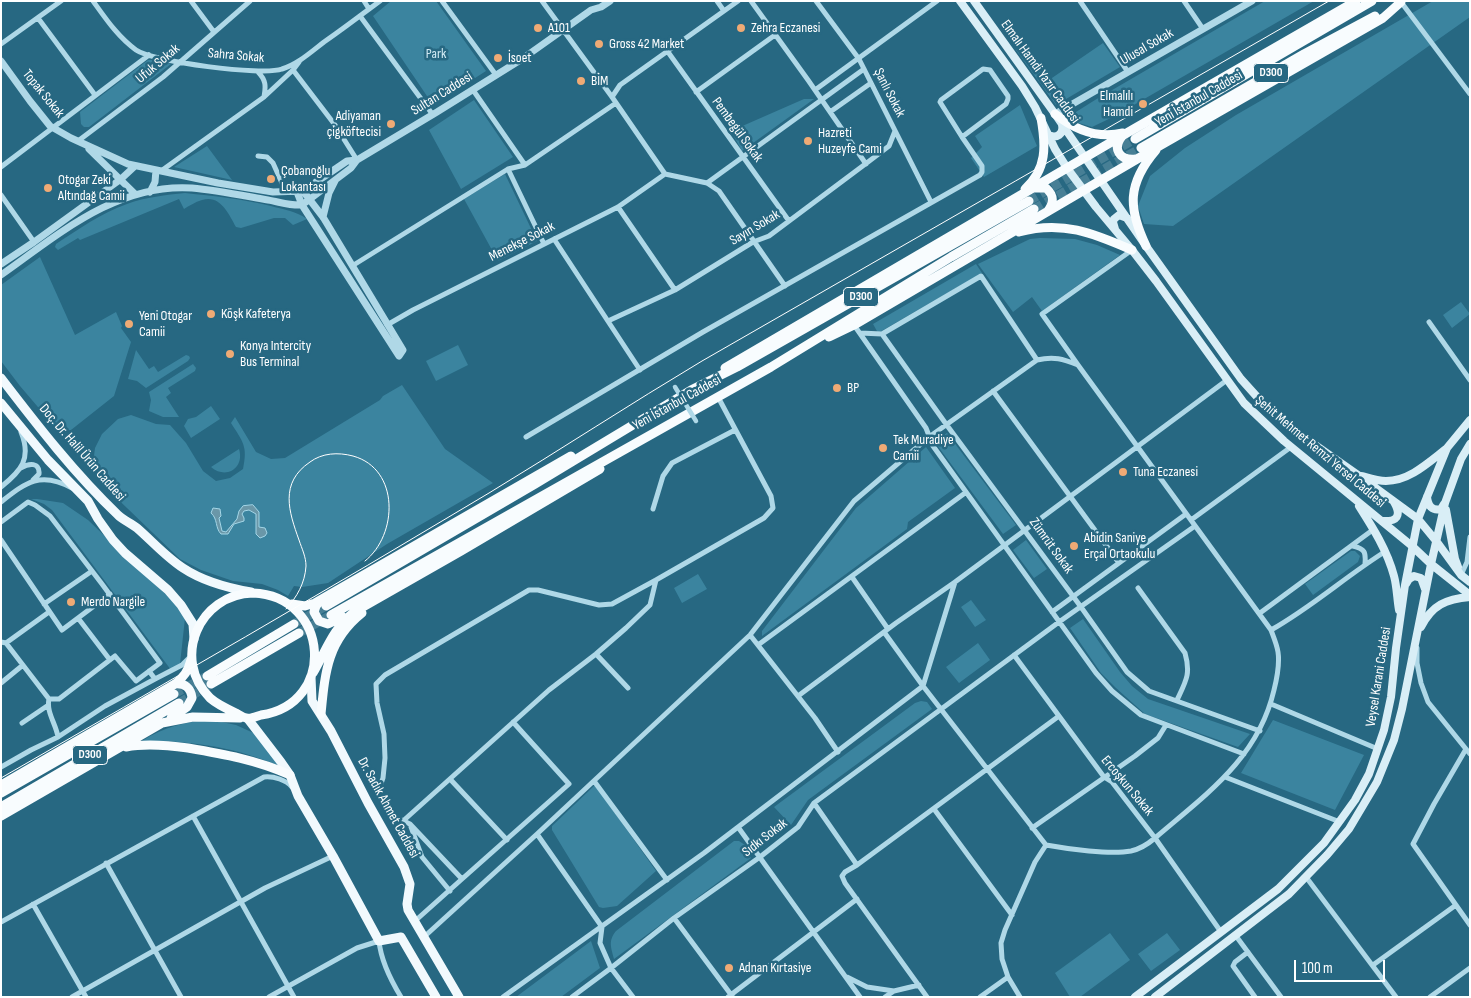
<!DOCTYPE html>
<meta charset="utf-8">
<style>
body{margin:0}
#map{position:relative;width:1471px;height:998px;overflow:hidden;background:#276882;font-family:"Sofia Sans Condensed",sans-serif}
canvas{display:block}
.frame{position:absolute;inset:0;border:2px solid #fff;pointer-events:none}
.scale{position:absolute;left:1294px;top:960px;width:91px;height:22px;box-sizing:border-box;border:2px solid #fff;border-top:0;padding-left:6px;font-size:15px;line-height:18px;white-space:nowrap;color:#fff;-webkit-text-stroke:4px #276882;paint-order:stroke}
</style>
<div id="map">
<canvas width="1471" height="998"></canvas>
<div class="frame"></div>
<div class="scale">100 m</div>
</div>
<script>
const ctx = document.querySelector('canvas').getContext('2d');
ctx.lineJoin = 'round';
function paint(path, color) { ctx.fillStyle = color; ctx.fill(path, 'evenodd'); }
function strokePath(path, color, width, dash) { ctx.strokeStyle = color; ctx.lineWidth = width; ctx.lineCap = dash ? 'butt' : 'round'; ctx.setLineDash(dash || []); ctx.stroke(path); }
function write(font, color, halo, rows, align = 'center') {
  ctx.font = font + ' "Sofia Sans Condensed",sans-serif'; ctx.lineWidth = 5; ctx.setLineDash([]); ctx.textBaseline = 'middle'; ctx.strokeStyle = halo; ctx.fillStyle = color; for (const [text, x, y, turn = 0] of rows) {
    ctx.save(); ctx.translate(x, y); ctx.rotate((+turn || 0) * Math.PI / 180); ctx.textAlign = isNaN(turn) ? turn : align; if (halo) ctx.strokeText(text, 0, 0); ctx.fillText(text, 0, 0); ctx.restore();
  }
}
const green = new Path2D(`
 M391,1H436L486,71L433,105L373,16Z
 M1265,1H1314L1113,117L1092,127L1069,120L1068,117L1095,100Z
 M1433,1H1470V17L1173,226L1144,224L1138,206L1150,176L1185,148L1236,115Z
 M1103,43L1120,67L1056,105L1016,50L1021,48L1049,80Z
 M148,60H159L171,64L89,127H84L81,124L80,112Z
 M804,99H814L742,151L731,131Z
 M474,100L513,157L461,189L429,130Z
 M1020,105L1037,146L984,177L971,158L982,147L975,136Z
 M207,146L232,180L174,167Z
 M505,174L537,241L498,261L464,199Z
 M185,193C214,196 242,199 271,206C285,210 296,211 307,219L293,225L285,218H274L241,228L236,227C229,214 220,194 202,200C195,202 189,206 184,209L179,199L80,240L78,238L58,250L55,247L56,244C79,229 101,213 127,204C146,197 166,195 185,193Z
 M1040,238L1075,239L1097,245L1120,255L1042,311L1032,297L1013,312L978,264L1030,239Z
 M40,257L75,335L116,312L122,326L121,328L131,342L114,396L71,430L62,431L55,427L20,386L1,361V285Z
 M976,264L982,273L878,333L873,324Z
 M1461,302L1470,314L1452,328L1443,315Z
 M458,345L468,365L436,381L426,361Z
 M136,350L149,369L154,366L158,372L186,355L189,356L190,358L188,361L146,388L137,381L128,379Z
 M193,364L196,368L195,371L168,388L171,393L166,397L179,417H163L149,411L151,400L149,392Z
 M402,385L445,449L493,483L387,544L328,583L302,587L294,586L288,596L278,590L262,584L233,581L201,570L180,559L101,483L93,464L95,448L102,434L118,419L131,415L156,424L170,425L186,443L203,471L216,481L230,478L243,469C248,446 243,442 231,423L235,417L256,452L271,459L285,458L380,400L383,396Z
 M211,406L220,419L191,438L184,426L188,419L196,417Z
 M947,433L1016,525L1003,534L934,441Z
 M926,447L955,488L908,522L907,529L762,636V631L856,508Z
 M239,449C245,468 226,480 211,467Z
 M31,499H37L63,503L88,520L178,606L185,618L180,664L171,670L52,510L44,504Z
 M1026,540L1047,569L1034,578L1013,550Z
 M1351,551H1355L1360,556L1358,562L1313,595L1305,584Z
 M698,574L707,589L682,603L674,588Z
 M971,600L986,620L975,627L961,607Z
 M1083,619L1120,672L1132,686L1148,699L1250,734L1238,747L1145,714L1116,688L1101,673L1070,628Z
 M978,643L990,660L959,683L946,667Z
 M921,701L927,702L932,709L808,800L791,825L774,807L915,703Z
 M212,720L236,725L258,735L279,766C237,747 187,740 142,741C164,727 186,721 212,720Z
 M1273,720L1364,755L1335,810L1241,773Z
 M595,785L656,871L617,906L603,908L599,907L552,830V826Z
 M734,841H739L745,845L751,858L614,959C611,947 608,941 616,931Z
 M1110,933L1130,960L1080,997H1070L1055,973Z
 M1167,933L1180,950L1151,971L1138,954Z
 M591,941L600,968L561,997H516Z`);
const water = new Path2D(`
 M253,505L259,512V527L265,528L267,533L265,536L260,538L256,534V514L249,510L244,511L242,514L244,518V521L234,524L228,534H221C215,528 218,519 211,513L213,508L220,509L221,516L219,518L222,531L226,532L237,519L239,511L243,506Z`);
const trunkTunnel = new Path2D(`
 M1029,201L1135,139
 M1034,209L1141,148
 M294,624L326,606
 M299,633L331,615
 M174,694L207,676
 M179,703L211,684`);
const minor = new Path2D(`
 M93,1C106,19 118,37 136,50C153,62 262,76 282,69C298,64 311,52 324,42C343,29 361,15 380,1
 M191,1L214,32
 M364,1L369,9
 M442,1L496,75
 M542,1L612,97L665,174L707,183L719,191L785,286
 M717,1L724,11
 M751,1L808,80L866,164
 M816,1L859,59L931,202
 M1080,1L1128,72
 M1184,1L1203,29
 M1401,2L1470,94
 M360,16L433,115
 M38,18L95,95
 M1,44L61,1
 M668,52L789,221
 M293,70L335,125L357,160
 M258,72C266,80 266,86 264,97
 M473,90L525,165
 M815,90L937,1
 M696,92L775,35
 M612,97L620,85L738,1
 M830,112L871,83
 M78,141L163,77L250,1
 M258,156L267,157L273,163L286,192
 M1,167L149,55
 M508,169L544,244
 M161,171L264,97L293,70L299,62
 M707,183L864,69
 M1,195L34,242
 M618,207L675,290
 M554,239L640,370
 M352,266L508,169L525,165L616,103
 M608,321L675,290L753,242L769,236L868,162L889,146L895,131
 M1429,322L1470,380
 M387,325L413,310L618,207L665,174
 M854,325L926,428L933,446L1096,673L1112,691L1141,715L1244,754
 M860,333L882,334L946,424L1081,607L1127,672L1149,691L1260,731
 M882,334L981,276L1037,360
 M1078,365L1042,314L1132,250
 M993,391L1119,563
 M526,437L703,332L980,175L982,172V166L962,137L1006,104L1008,99V96L990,70L983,69L941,100L940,102L962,137
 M21,468C29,463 40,462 39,474L33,480
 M1,487C21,471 32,459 21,432
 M1,502C26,482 41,471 72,488
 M653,509L663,476L672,463L735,430
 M1191,520L1291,447
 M1,522L28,502L35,505L50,516L102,584L160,663L136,681L115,656L59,699H49
 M1,540L62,630L110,594
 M1353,546C1365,549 1366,552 1365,564
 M1461,575L1467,562L1470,537
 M852,577L888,629
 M1138,588L1185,653C1191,674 1186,681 1177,700
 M44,604L92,571
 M1052,612L1186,514
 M1260,613L1374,529
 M78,618L110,660
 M1271,630C1312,607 1346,576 1386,551
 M750,635L815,718L838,752
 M1,642L6,643L49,699C46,712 56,724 58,737
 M6,643L49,612
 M758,645L965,493
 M1417,648V663L1421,683L1428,702L1470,754
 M596,654L628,688
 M1014,655L1104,777L1112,782L1155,838L1221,932
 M155,679L182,665L190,657
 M1,683L23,665
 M798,696L896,623L955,582
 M1271,704L1378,749
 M22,723L47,706
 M1466,749L1434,804L1413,844L1470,925
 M1,767L31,750L58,737L105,706L155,679L149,671
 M1225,777L1340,822
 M450,779L507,840
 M594,781L667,880
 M814,803L857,865
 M934,809L1012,915
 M193,816L294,997
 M403,821L549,690L596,654L626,628L650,605L656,580
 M411,827L422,857L450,891
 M738,827L860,997
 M1032,828L1135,756L1158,738L1166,725
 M537,834L602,927L600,943L611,968L633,997
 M106,863L181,997
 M1306,877L1396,997
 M462,879L569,784L513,722
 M33,904L86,997
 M674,918L732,996
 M415,921L462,879L410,824L395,817L384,804L378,792L383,778L385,758L384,734L377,703L376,684L385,675L529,590H538L599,605L612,604L656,580L764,518L773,508L771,496L718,397
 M1,922L264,777C274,776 286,780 292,787
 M425,936L537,834L750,635L854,501L929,437L1037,360C1054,356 1063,359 1078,365L1271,630C1274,638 1277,645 1278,652C1280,665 1277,678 1274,690C1258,759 1205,795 1155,838C1148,844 1140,849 1131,851C1110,855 1068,849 1046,845L923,686L884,632
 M1236,936L1281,997
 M1248,952L1235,962L1233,966L1255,997
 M1373,965L1456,905
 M847,977L867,987L894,991
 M72,997L265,888L333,856
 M269,997L357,948L379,941C381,961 390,979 401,997
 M503,997L704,853L923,686L955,582L1227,380
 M572,997L611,968L674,918L760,857L798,827L814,803L1059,622L1195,526
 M728,997L857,899
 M885,997L894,991L919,985
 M927,997L845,883L842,876L845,872L857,865L1059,716
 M980,997L1008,977
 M1020,997L1008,977L1002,959L1001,943L1005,930L1035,862L1046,845
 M1430,997L1470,968`);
const tertiary = new Path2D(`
 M1,61L30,101L50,126L71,138L128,164L218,183L273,192L303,191L323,217L403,350L399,356L302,205C290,206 280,202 268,200C245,196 216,190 192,188C117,183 59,234 1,275
 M1055,114L1252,1
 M89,149L135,194
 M303,191L347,161L357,160L437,112L522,59L591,10L601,7L610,1
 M150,192L155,182L156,170
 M297,192L302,205L351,168L357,160
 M323,217L329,193L335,181
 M1,264L34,242L121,179L135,166`);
const secondary = new Path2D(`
 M960,1L1022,86L1035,107L1055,149L1067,168L1096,207L1132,250L1156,281L1244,403L1284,441L1412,546L1431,564L1470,595
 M974,1L1055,114L1146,246L1241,379L1268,409L1291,428L1358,475L1418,519L1437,542L1461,575L1470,582
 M1048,135C1057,139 1064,134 1062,125
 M1115,229L1113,222L1114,219L1119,215L1127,218
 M1362,476C1369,478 1378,481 1386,481C1409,481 1428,463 1446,449
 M1427,497C1428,506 1432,511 1441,509L1444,504
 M1359,506C1373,528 1387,550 1394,576C1397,587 1397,599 1399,610
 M1446,510L1455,559L1458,567
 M1382,521C1397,522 1402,516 1394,502
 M1406,584L1409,579L1414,576L1421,578L1425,589
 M1421,627C1432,605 1446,599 1470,597
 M1135,997L1278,889L1324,843L1355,800L1369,774L1384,730L1391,697L1396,648L1405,585L1418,519L1447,448L1470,420
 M1155,997L1289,894L1327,855L1349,829L1377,782L1394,740L1402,709L1431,564L1445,503L1461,459L1470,444`);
const primary = new Path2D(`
 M1,378C37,425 75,474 118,515C123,520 131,523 137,528C152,541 166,557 183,568C204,582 228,588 251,592
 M1,403L48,460L88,501L98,519L113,540L125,553L168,590L181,605L193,624L194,639
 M311,677L312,701L331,731L368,803L404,867L410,884L407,904L408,910L459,997
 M248,719L281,762L290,775L298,796L333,856L379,941L401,937L436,997`);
const trunk = new Path2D(`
 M1055,114C1074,129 1098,139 1123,133
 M1123,135C1111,149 1120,161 1136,159
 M1135,139L1372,1
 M1141,148L1304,54L1375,16
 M1034,188H1046C1055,196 1054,203 1047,212
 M1025,189C1047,169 1046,146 1041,118
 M1019,232C1062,220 1093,233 1132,250
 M1146,246C1128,208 1127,184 1156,150
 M829,337L854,325L1161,145L1383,18L1401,2
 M725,368L1132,130L1356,1
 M253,593C330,596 337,704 261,715C257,716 251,719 247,718C243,718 240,715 236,713C227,709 218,705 210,698C171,659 199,594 253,593Z
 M320,601L316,606L314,612L319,621L328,624L343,617
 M292,604L305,606L315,603L571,456
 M326,606L535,484L691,390L737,367L1029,201
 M331,615L771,367L951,257L1034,209
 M313,673C327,649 332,630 354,612L461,551L600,469
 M207,676L294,624
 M211,684L299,633
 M321,714C325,673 327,641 362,613
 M171,718L187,707L192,698C191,688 185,683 175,684
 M126,747C146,743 167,745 188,748C223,754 257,760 290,775
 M1,785L175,684C184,677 188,671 191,660
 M1,793L174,694
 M1,807L179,703
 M1,816L162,723L193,717L240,718`);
const tram = new Path2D(`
 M286,609C297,597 305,583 306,566C306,557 302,549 299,540C289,512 279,483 310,462C322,453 338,452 353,456C400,469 398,535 365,561
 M1,778C164,684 328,590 489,493C560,450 630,404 702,361L1329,1`);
const pedestrianBridge = new Path2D(`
 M675,387L696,421`);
const markers = [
 [538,28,5,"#efaa75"],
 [741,28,5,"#efaa75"],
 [599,44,5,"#efaa75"],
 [498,58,5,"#efaa75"],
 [581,81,5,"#efaa75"],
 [1143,104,5,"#efaa75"],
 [391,124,5,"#efaa75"],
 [808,141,5,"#efaa75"],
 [271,179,5,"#efaa75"],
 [48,188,5,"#efaa75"],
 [211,314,5,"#efaa75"],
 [129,324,5,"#efaa75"],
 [230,354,5,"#efaa75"],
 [837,388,5,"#efaa75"],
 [883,448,5,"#efaa75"],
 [1123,472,5,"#efaa75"],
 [1074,546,5,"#efaa75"],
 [71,602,5,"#efaa75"],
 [729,968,5,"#efaa75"]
];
const shields = [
 [1271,73,35],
 [861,297,35],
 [90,755,35]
];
const shieldNames = [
 ["D300",1271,73],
 ["D300",861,297],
 ["D300",90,755]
];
const poiNames = [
 ["A101",548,28],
 ["Zehra Eczanesi",751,28],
 ["Gross 42 Market",609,44],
 ["İsoet",508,58],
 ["BİM",591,81],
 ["Elmalılı",1133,96,"right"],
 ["Hamdi",1133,112,"right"],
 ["Adiyaman",381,116,"right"],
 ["çigköftecisi",381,132,"right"],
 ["Hazreti",818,133],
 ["Huzeyfe Cami",818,149],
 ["Çobanoğlu",281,171],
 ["Lokantası",281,187],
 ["Otogar Zeki",58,180],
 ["Altındağ Camii",58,196],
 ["Köşk Kafeterya",221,314],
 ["Yeni Otogar",139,316],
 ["Camii",139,332],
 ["Konya Intercity",240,346],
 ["Bus Terminal",240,362],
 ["BP",847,388],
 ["Tek Muradiye",893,440],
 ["Camii",893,456],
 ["Tuna Eczanesi",1133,472],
 ["Abidin Saniye",1084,538],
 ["Erçal Ortaokulu",1084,554],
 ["Merdo Nargile",81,602],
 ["Adnan Kırtasiye",739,968]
];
const streetNames = [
 ["Ulusal Sokak",1147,47,-30],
 ["Sahra Sokak",236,56,5],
 ["Ufuk Sokak",158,64,-40],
 ["Elmalı Hamdi Yazır Caddesi",1040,72,54],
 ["Şanlı Sokak",889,93,63],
 ["Topak Sokak",43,94,51],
 ["Sultan Caddesi",442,94,-32],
 ["Yeni İstanbul Caddesi",1199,99,-30],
 ["Pembegül Sokak",737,130,54],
 ["Sayın Sokak",755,228,-31],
 ["Menekşe Sokak",522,242,-27],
 ["Yeni İstanbul Caddesi",677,403,-29],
 ["Şehit Mehmet Remzi Yersel Caddesi",1320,452,40],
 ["Doç. Dr. Halil Ürün Caddesi",82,453,49],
 ["Zümrüt Sokak",1051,546,54],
 ["Veysel Karani Caddesi",1379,677,-81],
 ["Ercoşkun Sokak",1127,786,50],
 ["Dr. Sadık Ahmet Caddesi",388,808,61],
 ["Sıdkı Sokak",765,838,-38]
];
const parkNames = [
 ["Park",436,54]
];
paint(green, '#3b849f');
paint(water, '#6a97a8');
strokePath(water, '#a4d6e7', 1);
strokePath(trunkTunnel, '#477f95', 9, [9, 4.5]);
strokePath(minor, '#afd8e7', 5);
strokePath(tertiary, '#afd8e7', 7);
strokePath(secondary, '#d9eef6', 8);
strokePath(primary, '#f1f9fd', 9);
strokePath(trunk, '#f8fcfe', 9);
strokePath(tram, '#fff', 1);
strokePath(pedestrianBridge, '#afd8e7', 4.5);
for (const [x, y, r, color] of markers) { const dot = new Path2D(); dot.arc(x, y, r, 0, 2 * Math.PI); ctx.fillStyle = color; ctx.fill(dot); strokePath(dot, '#276882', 2); }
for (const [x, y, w] of shields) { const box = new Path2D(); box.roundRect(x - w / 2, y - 9.5, w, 19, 4); ctx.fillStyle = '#276882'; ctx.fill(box); strokePath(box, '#fff', 1); }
write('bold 12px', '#fff', null, shieldNames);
write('14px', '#fff', '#276882', poiNames, 'left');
write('14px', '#fff', '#276882', streetNames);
write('14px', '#d3ecf5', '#276882', parkNames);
</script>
